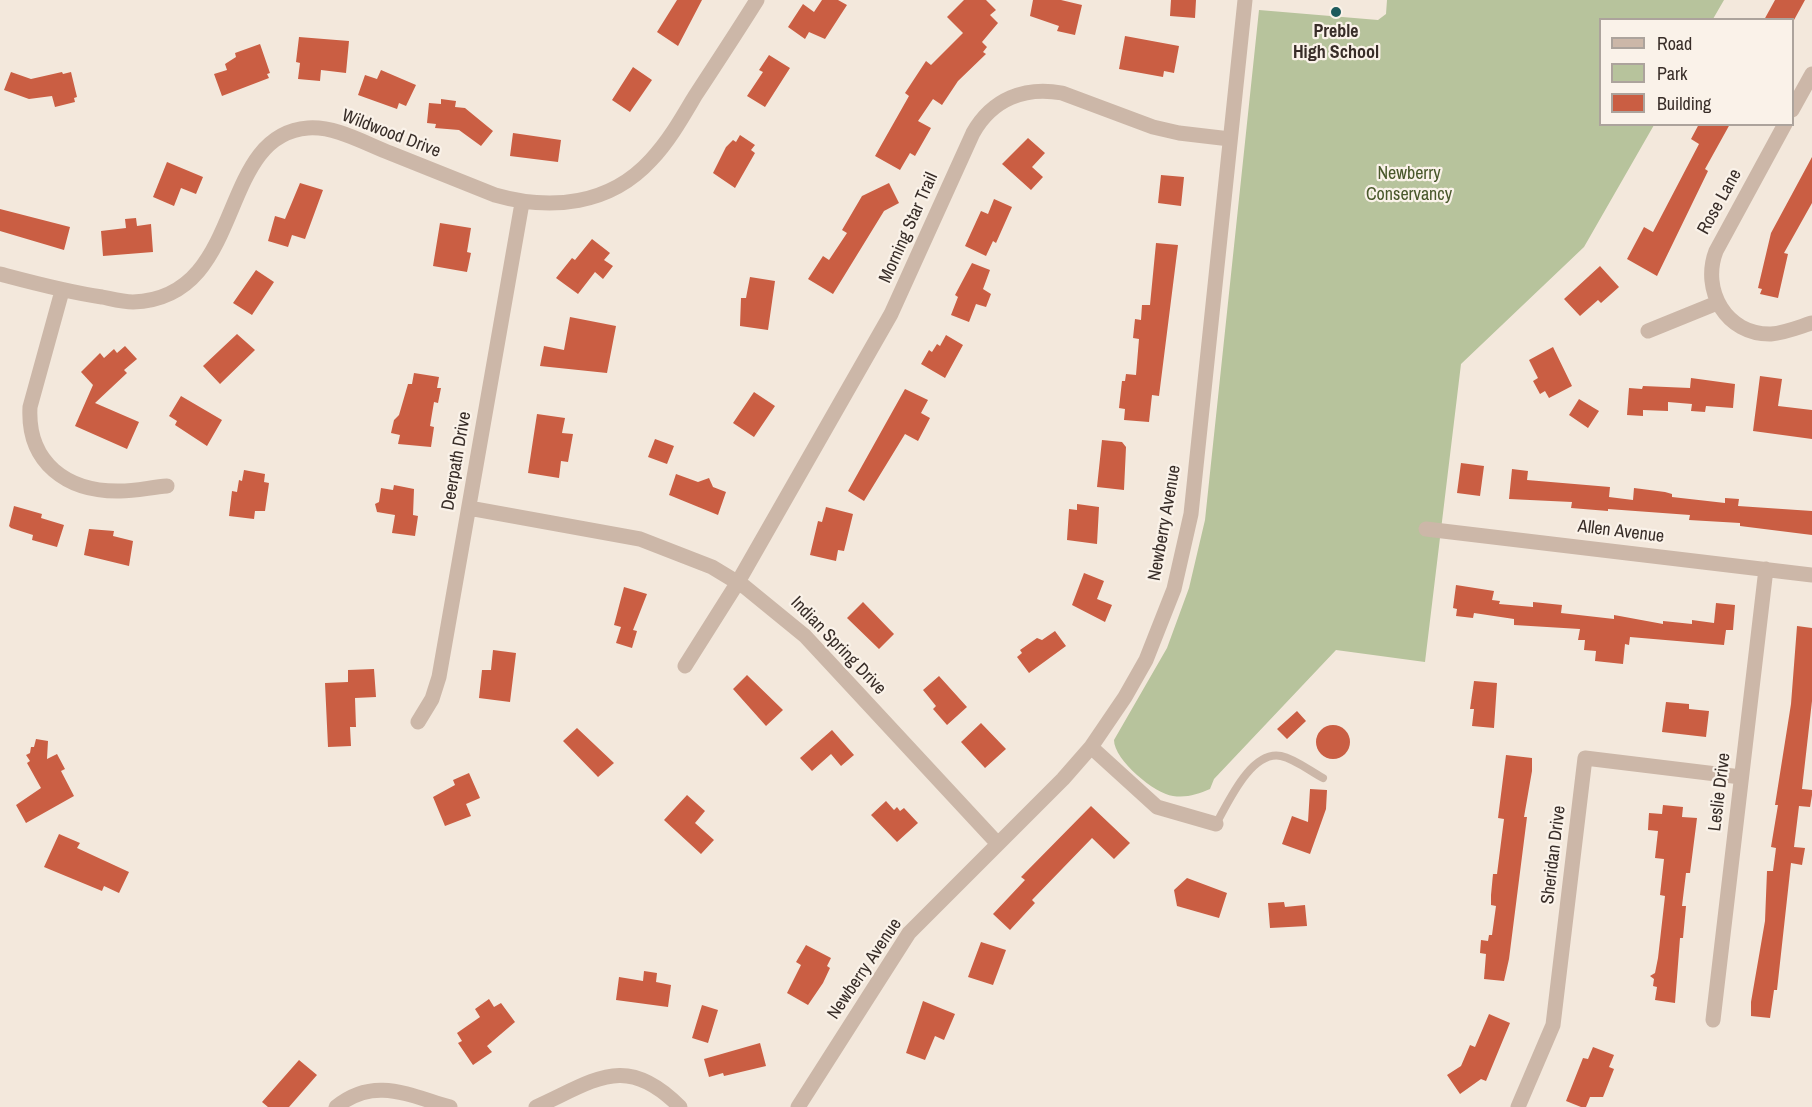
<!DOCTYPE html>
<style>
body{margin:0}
#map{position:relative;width:1812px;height:1107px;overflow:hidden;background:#f3e8dc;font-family:"Archivo Narrow",sans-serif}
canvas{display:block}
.legend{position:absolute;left:1599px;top:18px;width:195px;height:108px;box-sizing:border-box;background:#faf2e9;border:2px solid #aca39c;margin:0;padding:8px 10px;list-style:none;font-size:18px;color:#382d28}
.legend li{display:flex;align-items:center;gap:12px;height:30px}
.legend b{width:30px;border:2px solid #aca39c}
</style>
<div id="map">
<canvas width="1812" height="1107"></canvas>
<ul class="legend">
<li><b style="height:8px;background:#ccb7a8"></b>Road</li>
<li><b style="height:16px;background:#b7c39c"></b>Park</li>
<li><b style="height:16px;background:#ca5e43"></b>Building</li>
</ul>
</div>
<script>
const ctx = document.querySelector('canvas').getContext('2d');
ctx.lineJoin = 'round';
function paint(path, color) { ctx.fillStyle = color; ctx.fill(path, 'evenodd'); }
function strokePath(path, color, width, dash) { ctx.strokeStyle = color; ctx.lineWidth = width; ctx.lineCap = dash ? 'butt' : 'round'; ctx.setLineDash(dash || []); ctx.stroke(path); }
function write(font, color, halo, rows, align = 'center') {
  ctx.font = font + ' "Archivo Narrow",sans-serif'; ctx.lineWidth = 4.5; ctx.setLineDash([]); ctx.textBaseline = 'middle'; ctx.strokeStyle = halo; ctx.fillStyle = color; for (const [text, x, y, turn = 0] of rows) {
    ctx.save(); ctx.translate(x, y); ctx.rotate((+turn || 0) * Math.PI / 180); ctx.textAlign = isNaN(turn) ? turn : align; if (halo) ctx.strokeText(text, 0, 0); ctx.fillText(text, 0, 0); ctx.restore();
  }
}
const green = new Path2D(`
 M1387,0H1724L1713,19L1600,20V124L1654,125L1584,247L1461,364L1425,662L1336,650L1214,779L1210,789C1198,794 1187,798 1173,796C1155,794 1114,760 1114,740L1167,648L1189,588L1205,520L1259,10L1378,20L1386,14Z`);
const building = new Path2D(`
 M677,0H702L678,46L657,32Z
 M822,0H838L847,5L825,39L809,32L805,39L788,27L803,4L814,12Z
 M964,0H986L996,10L990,15L998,23L982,42L987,47L983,52L986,54L958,81L942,105L933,99L918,121L931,128L915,156L910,153L900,170L875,156L909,96L905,93L926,61L931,65L963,33L947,17Z
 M1033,0H1061L1082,5L1075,35L1057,31L1059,26L1030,16Z
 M1171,0H1196L1195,18L1170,16Z
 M1775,0H1805L1794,20H1764Z
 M1125,36L1179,46L1174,73L1164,71L1163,77L1119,69Z
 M299,37L349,41L346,73L321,70L320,81L298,79L300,63L296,62Z
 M260,44L270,73L267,74L269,78L222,96L214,74L227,70L225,64L236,57L235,53Z
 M769,55L790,68L765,107L747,96L763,72L759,70Z
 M633,67L652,80L630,112L612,100Z
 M381,70L416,85L406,106L399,103L397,109L358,95L365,75L377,79Z
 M11,72L31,79L62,72L63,74L71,72L77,97L74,98L75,102L55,107L52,96L29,99L4,90Z
 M441,99L456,101L455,107L465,108L493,131L481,146L459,130L435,128L436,124L427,123L429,103L441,104Z
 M1699,124H1730L1705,169L1708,171L1657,276L1627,259L1644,227L1653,232L1699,144L1691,139Z
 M513,133L561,140L558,162L510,156Z
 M740,135L755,145L751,150L755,153L735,188L713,173L726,147L733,140L736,142Z
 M1028,138L1045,153L1032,167L1043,177L1031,190L1002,164Z
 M1812,157V203L1784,253L1788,254L1778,298L1760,294L1762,289L1758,288L1771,233Z
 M167,162L203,177L196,194L181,188L174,206L153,197Z
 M1161,175L1184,177L1181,206L1158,203Z
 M300,183L323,190L305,239L292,235L288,247L268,241L275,216L285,219Z
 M889,183L899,203L884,211L833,294L808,279L823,256L829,260L847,233L842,230L862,196Z
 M994,199L1012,207L996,243L993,241L986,256L965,246L981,211L988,214Z
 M0,209L70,227L64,250L0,231Z
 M136,218L137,226L151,224L153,252L103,256L101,231L126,228L125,219Z
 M440,223L471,228L467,252L471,253L467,272L433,266Z
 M592,239L610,253L604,260L613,266L603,279L595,272L578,294L556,278L572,258L575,260Z
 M1156,243L1178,245L1159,396L1152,395L1149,422L1124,420L1125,409L1119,408L1122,381H1125L1126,374L1136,375L1139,339L1133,338L1135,319L1141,320L1142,305H1150Z
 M972,263L990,270L983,289L991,294L986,307L976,304L969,322L951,315L958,297L955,295Z
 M1600,266L1619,287L1601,303L1598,300L1580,316L1564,299Z
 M256,270L274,282L252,315L233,303Z
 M750,277L775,281L768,330L740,326L741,298H746Z
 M570,317L616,326L607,373L540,366L544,346L564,350Z
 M237,334L255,350L220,384L203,366Z
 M946,335L963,345L945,378L921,364L929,350L932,352L937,344L940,346Z
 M125,346L137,359L124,370L127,373L95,403L139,422L127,449L75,426L93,385L81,372L100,353L104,358L114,349L117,353Z
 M1553,347L1572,386L1549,398L1545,391L1540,394L1533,381L1538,378L1529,360Z
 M414,373L439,377L437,388H441L438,403L434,402L430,426L434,427L431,447L398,444L400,435L391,433L394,420L399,415L408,384H412Z
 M1760,376L1782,379L1778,406L1812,410V439L1753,431Z
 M1691,378L1735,384L1733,408L1706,406L1705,412L1691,411L1692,404L1668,402V411L1643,410V416L1627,415L1629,388L1642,389L1643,386L1690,388Z
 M905,389L928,400L921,413L930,418L918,441L905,434L864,501L848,491Z
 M754,392L775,406L754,437L733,423Z
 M181,396L222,420L207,446L175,425L177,421L169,416Z
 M1579,399L1599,411L1588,428L1569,415Z
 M537,414L565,418L562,433L573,434L568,462L561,461L559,478L528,473Z
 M655,439L674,446L667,464L648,457Z
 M1102,440L1122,442L1126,447L1124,490L1097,487Z
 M1461,463L1484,466L1480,496L1457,493Z
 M1512,469L1528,471L1527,480L1610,487L1609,497L1633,500L1634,488L1665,492L1672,494V497L1725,503V498L1739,499L1738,506L1812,511V535L1740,526V523L1689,520L1690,515L1608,509V511L1571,508L1572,502L1509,499Z
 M244,470L265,474L264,482L269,483L265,511H255L254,519L229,516L232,491L237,492L239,480L242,481Z
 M676,474L698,482L709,478L713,487L726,492L718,515L669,495Z
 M394,485L414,489L413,515L418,516L415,536L392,533L395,515L377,512L375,504L379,502L381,488L393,490Z
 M1077,504L1099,507L1097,544L1067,540L1069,509L1077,510Z
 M14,506L42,514L41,518L64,525L57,547L32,540L33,535L11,528L9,526Z
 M826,507L853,514L844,551L838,550L836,561L810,555L818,521L822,522Z
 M89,529L114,531L113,536L133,541L129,566L84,555Z
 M1084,573L1104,581L1097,599L1112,605L1105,622L1072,605Z
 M1456,585L1494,591L1492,600L1500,601L1499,604L1533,607V602L1562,605L1561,613L1614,619V615L1663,624V621L1692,624V620L1714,623L1716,603L1735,605L1733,630H1726L1724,645L1630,637L1629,645L1625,644L1623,664L1595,661L1596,651L1584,650L1585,640H1578L1580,629L1514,625V619L1474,613L1473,618L1456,616L1457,609L1453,608Z
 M624,587L647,594L633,630L637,631L632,648L616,643L621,627L614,625Z
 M863,602L894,634L879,649L847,618Z
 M1797,626L1812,628V701L1802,789L1812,790V795L1810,807L1799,806L1794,847L1805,848L1802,865L1791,863L1777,990H1774L1770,1018L1751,1016V1002L1765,921L1767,871H1773L1776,848L1771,847L1778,805H1775L1791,704Z
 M1055,631L1066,646L1029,673L1017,657L1022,653L1020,650L1037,638L1042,640Z
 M493,650L516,653L510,702L479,698L482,670H491Z
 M374,669L376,697L355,698L356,727H350L351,746L328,747L325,683L348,682V670Z
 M747,675L783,710L766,726L733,689Z
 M939,676L967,707L947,725L933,709L936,706L923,690Z
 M1474,681L1497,683L1494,728L1472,726L1474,709H1470Z
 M1666,702L1689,704V709L1709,711L1706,737L1662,732Z
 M1297,711L1306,721L1287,739L1277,729Z
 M981,723L1006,749L985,768L961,742Z
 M1316 742a17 17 0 1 1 34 0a17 17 0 1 1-34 0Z
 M577,728L614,763L598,777L563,741Z
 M832,730L854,755L841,766L831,754L812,771L800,758Z
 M36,739L48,741L47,759L57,754L65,769L61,771L74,796L26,823L16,805L41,788L27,763L30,761L26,755L30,753L31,747H34Z
 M1506,755L1532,758V771L1524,817H1527L1509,959L1504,981L1484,979L1486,954L1480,953L1481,940L1488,941L1489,935H1492L1496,906L1491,905V895L1493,874H1497L1504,819L1498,818Z
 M469,773L480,798L466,804L471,816L445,826L433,797L455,785L453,780Z
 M1310,789L1327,790L1326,809L1310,854L1282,844L1292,816L1308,822Z
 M687,795L705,811L695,823L714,840L701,854L664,820Z
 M886,801L894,810L897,807L900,811L904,808L918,823L897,842L871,815Z
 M1663,805L1683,807L1682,817L1697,818L1690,873H1686L1682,906H1686L1683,938H1680L1675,1003L1655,1000L1657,987L1653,986L1654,979L1650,976L1655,973L1658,958L1665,896L1660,895L1664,859L1655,858L1658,831L1648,830L1649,813L1662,814Z
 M1091,806L1130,843L1114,859L1092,838L1032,900L1035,903L1010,930L993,914L1025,880L1021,877Z
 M59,834L80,843L77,848L129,872L119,893L104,886L102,891L44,867Z
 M1187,878L1227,893L1219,918L1177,906L1174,890Z
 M1284,902L1285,907L1305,905L1307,926L1270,928L1268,903Z
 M981,942L1006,950L993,985L968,977Z
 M806,945L831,958L827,966L830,968L823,983L808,1005L787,993L801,965L796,962Z
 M644,971L657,973L656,982L671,985L668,1007L616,1000L619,977L643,981Z
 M489,999L494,1007L501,1003L515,1022L487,1046L492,1052L473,1065L458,1043L462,1041L457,1033L480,1017L475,1009Z
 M923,1001L955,1014L944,1040L935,1036L925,1060L906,1053Z
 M702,1005L718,1010L708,1043L692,1038Z
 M1489,1014L1510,1023L1486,1081L1481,1079L1460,1094L1447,1075L1461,1066L1470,1045L1475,1047Z
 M760,1043L766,1066L724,1076L723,1073L709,1077L704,1059Z
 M1593,1047L1614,1055L1609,1067L1614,1069L1603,1097H1590L1586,1107H1581L1566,1101L1583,1058L1588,1059Z
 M299,1060L317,1075L289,1107H268L262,1102Z`);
const lane = new Path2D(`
 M1216,824C1228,803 1251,750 1281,756C1295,759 1310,771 1323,778`);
const street = new Path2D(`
 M1792,110L1812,74
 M1785,124L1716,251C1701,290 1726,335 1771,334C1785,333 1799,327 1812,323
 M0,274C34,283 67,292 102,297C112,299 123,302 133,302C248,298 215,135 308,128C336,126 364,143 390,153C425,167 460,181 495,195C551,211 610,205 651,160C669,141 682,118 695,96C716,64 737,32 757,0
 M62,291L30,407C27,463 67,492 120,491C136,491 152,487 167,486
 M1648,331L1717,303
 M469,508L640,539L712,567L745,587L805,636L998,844
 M1426,529L1812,575
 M685,666L738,582L891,314L973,133C992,99 1025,86 1062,93L1153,127L1179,133L1230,139
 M418,722L432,699L439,677L522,203
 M1091,747L1157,807L1216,824
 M1713,1020L1766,569
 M336,1107C374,1076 408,1095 450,1107
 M536,1107C596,1080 626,1052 680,1107
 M798,1107L909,933L1063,779L1091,747L1125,697L1146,660L1174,589L1191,514L1245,0
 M1518,1107L1553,1025L1585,758L1741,777`);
const markers = [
 [1336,12,6,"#1c5a5c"]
];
const poiNames = [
 ["Preble",1336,32],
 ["High School",1336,53]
];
const streetNames = [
 ["Wildwood Drive",391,134,21],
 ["Rose Lane",1720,202,-61],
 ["Morning Star Trail",909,228,-66],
 ["Deerpath Drive",457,461,-80],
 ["Newberry Avenue",1165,523,-80],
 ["Allen Avenue",1621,532,7],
 ["Indian Spring Drive",838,646,46],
 ["Leslie Drive",1720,792,-83],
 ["Sheridan Drive",1554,855,-83],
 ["Newberry Avenue",865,969,-56]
];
const parkNames = [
 ["Newberry",1409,174],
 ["Conservancy",1409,195]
];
paint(green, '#b7c39c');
paint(building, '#ca5e43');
strokePath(lane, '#ccb7a8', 8);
strokePath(street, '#ccb7a8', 15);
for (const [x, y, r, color] of markers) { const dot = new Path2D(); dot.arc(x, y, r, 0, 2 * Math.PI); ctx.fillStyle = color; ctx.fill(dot); strokePath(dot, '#faf2e9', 2); }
write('bold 18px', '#382d28', '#faf2e9', poiNames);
write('18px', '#382d28', '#faf2e9', streetNames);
write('18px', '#49582b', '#faf2e9', parkNames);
</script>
